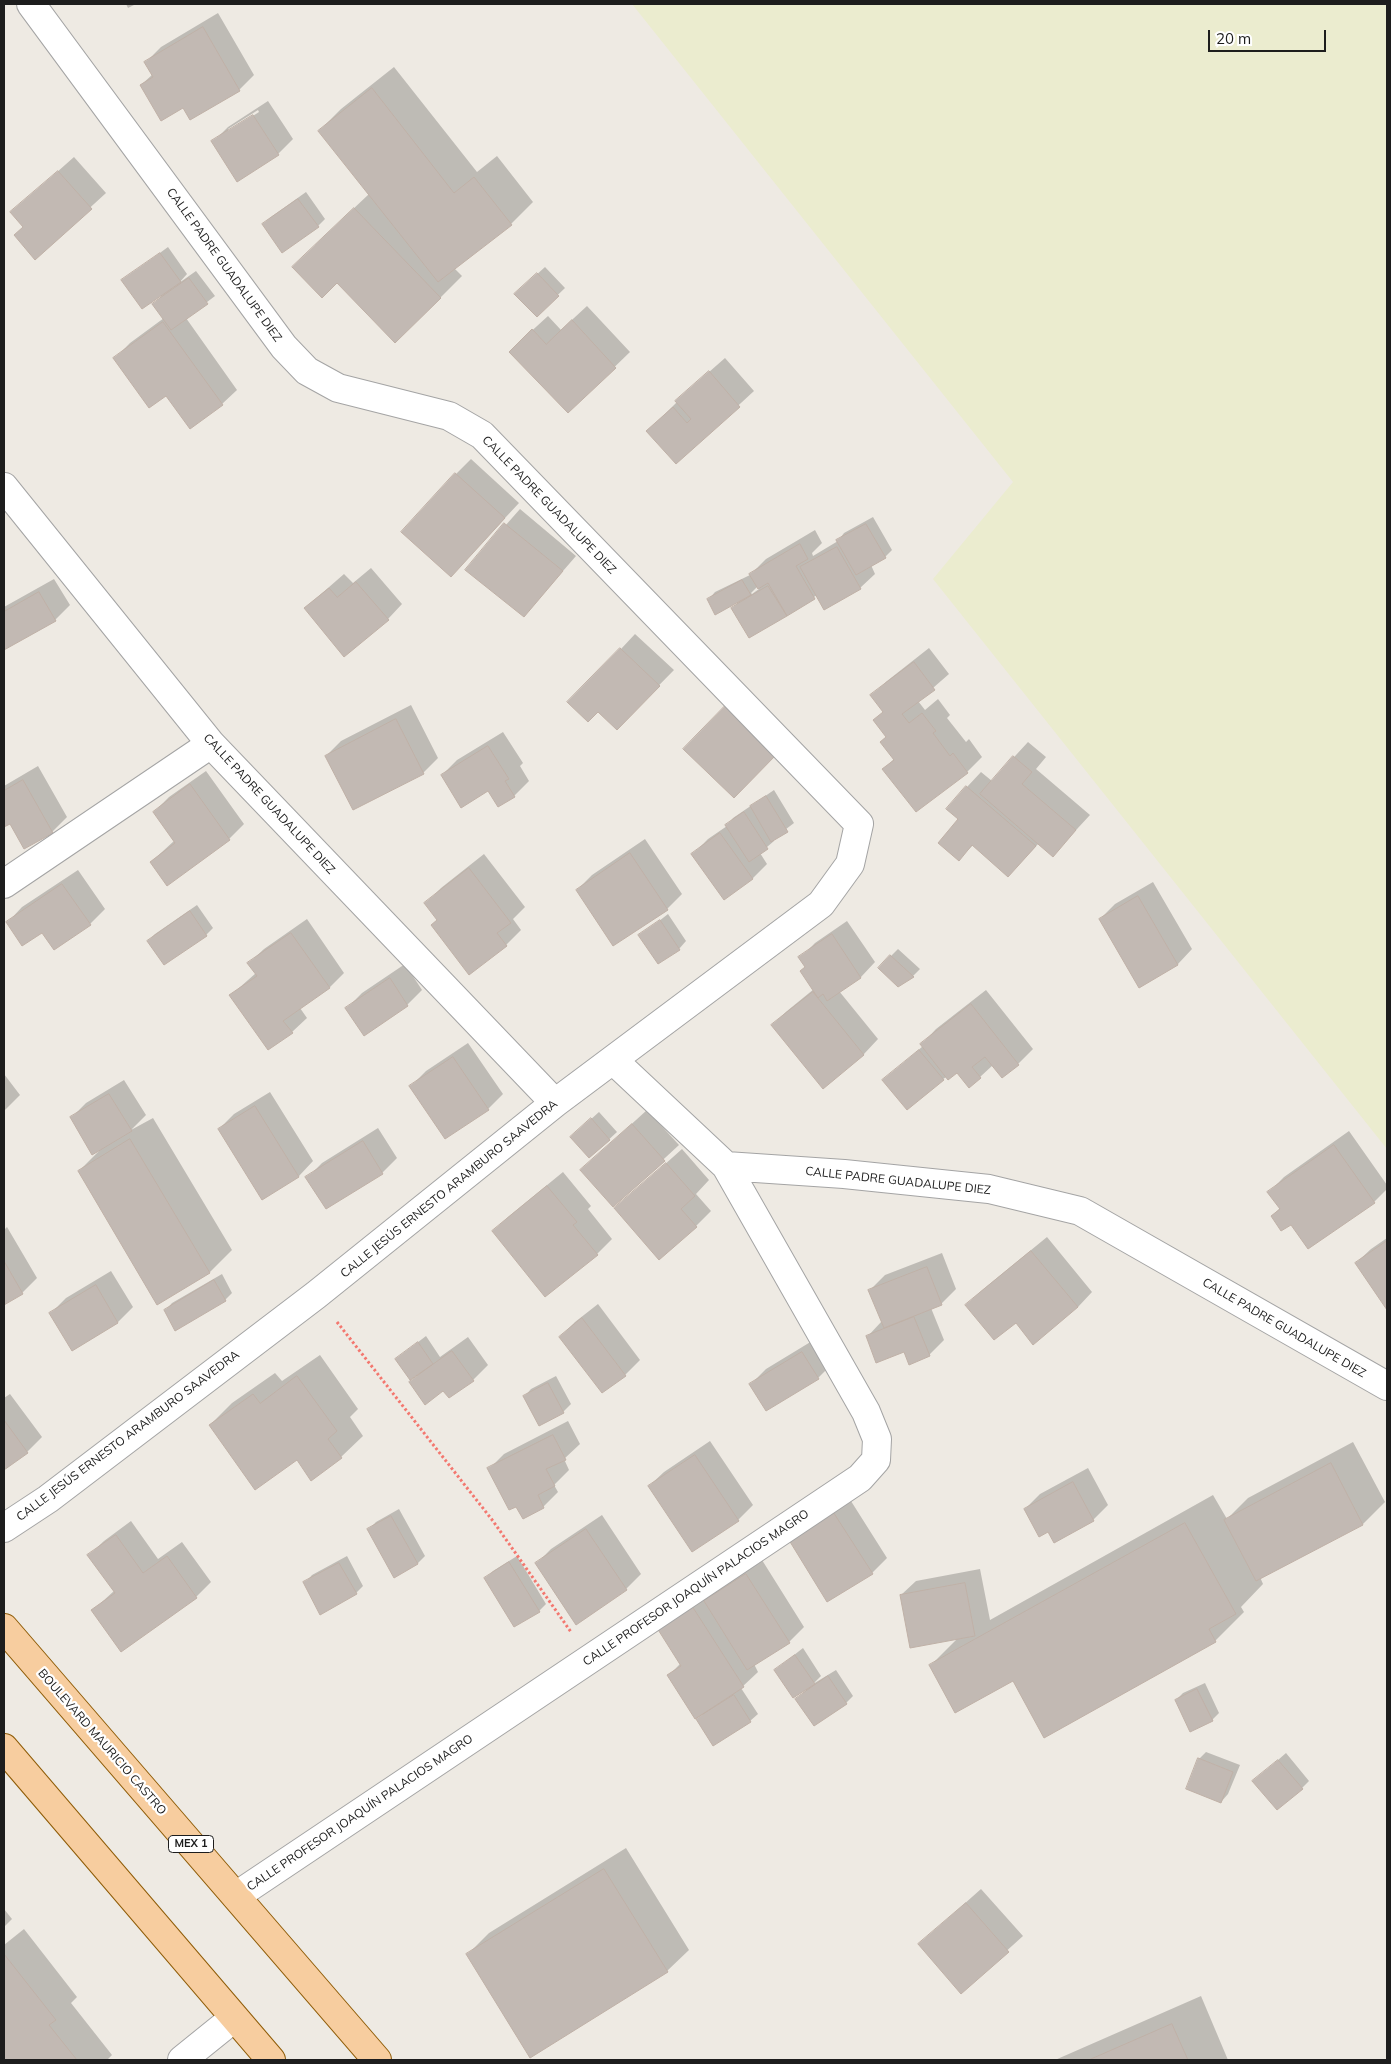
<!DOCTYPE html>
<meta charset="utf-8">
<style>
body{margin:0}
#map{position:relative;width:1391px;height:2064px;overflow:hidden;background:#eeeae3;font-family:Mulish,sans-serif}
canvas{display:block}
.frame{position:absolute;inset:0;border:5px solid #1d1d1d;pointer-events:none}
.scale{position:absolute;left:1208px;top:30px;width:118px;height:22px;box-sizing:border-box;border:2px solid #1d1d1d;border-top:0;padding-left:6px;font-size:15px;line-height:18px;white-space:nowrap;color:#1d1d1d;-webkit-text-stroke:4px #fff;paint-order:stroke}
</style>
<div id="map">
<canvas width="1391" height="2064"></canvas>
<div class="frame"></div>
<div class="scale">20 m</div>
</div>
<script>
const ctx = document.querySelector('canvas').getContext('2d');
ctx.lineJoin = 'round';
function paint(path, color) { ctx.fillStyle = color; ctx.fill(path, 'evenodd'); }
function strokePath(path, color, width, dash) { ctx.strokeStyle = color; ctx.lineWidth = width; ctx.lineCap = dash ? 'butt' : 'round'; ctx.setLineDash(dash || []); ctx.stroke(path); }
function write(font, color, halo, rows, align = 'center') {
  ctx.font = font + ' Mulish,sans-serif'; ctx.lineWidth = 4.5; ctx.setLineDash([]); ctx.textBaseline = 'middle'; ctx.strokeStyle = halo; ctx.fillStyle = color; for (const [text, x, y, turn = 0] of rows) {
    ctx.save(); ctx.translate(x, y); ctx.rotate((+turn || 0) * Math.PI / 180); ctx.textAlign = isNaN(turn) ? turn : align; if (halo) ctx.strokeText(text, 0, 0); ctx.fillText(text, 0, 0); ctx.restore();
  }
}
const farmland = new Path2D(`
 M632,4H1387V1149L933,579L1013,482Z`);
const shadow = new Path2D(`
 M126,4H136L128,8Z
 M218,13L254,75L239,90L191,118L183,106L141,85L153,74L146,62L161,47Z
 M394,67L477,172L497,156L533,202L511,224L454,268L462,276L440,298L337,281L315,245L369,194L319,131L341,109Z
 M268,101L293,139L278,154L213,142L228,127ZM258,110L259,112L228,132V129Z
 M74,157L106,193L35,258L24,227L12,212Z
 M306,192L325,219L318,226L263,224L271,217Z
 M168,247L187,274L179,283L196,271L215,296L186,318L237,390L222,404L166,394L115,358L130,343L164,318L154,304L163,294L123,280Z
 M545,267L565,288L537,315L523,287Z
 M587,306L630,352L568,412L525,337L548,316L561,330Z
 M725,358L754,391L677,462L648,431L692,387Z
 M471,459L519,503L465,561L456,474Z
 M520,509L576,556L524,616L467,569Z
 M873,517L892,550L885,557L871,565L875,574L860,588L817,595L786,615L733,608L740,600H708L715,592L750,575L766,559L815,530L822,543L812,553L813,556L838,541L844,533ZM758,586L759,589L752,594L751,593Z
 M371,568L402,604L388,619L305,608L344,574L353,583Z
 M54,579L70,605L55,620L4,649V607Z
 M635,634L674,670L617,728L621,649Z
 M929,648L949,674L918,701L925,710L938,699L950,715L947,718L966,742L969,739L982,757L967,772L916,811L884,769L894,759L887,736L875,720L884,711L872,695L887,681Z
 M411,705L438,758L423,773L326,756L341,741Z
 M503,732L523,763L520,766L529,781L514,796L442,775L457,760Z
 M1028,742L1046,757L1036,769L1090,815L1053,855L1039,843L1023,860L973,845L959,859L960,819L967,787L981,772L992,781Z
 M38,766L67,817L52,832L10,822L4,826V786Z
 M206,771L244,824L229,839L167,884L151,862L174,841L154,812L169,797Z
 M774,790L794,823L773,839L774,841L760,853L767,864L752,879L693,854L708,839L727,826L733,818Z
 M645,839L682,894L667,909L614,945L577,890L592,875Z
 M484,854L525,907L513,919L521,930L506,945L470,973L439,919L426,903L441,888Z
 M78,870L105,909L90,924L54,948L42,931L8,922L22,907Z
 M1153,882L1192,949L1178,964L1139,986L1100,919L1115,904Z
 M197,905L213,928L206,935L148,941L155,934Z
 M668,914L686,941L679,949L640,936Z
 M307,919L344,973L330,987L300,1008L307,1018L292,1032L231,995L256,973L249,963L264,949Z
 M847,921L875,962L861,977L839,991L878,1039L864,1054L823,1087L772,1025L787,1011L814,989L806,967L800,958L815,943Z
 M898,949L920,969L913,976L879,968Z
 M405,964L422,990L407,1005L347,1008L362,993Z
 M986,990L1033,1049L1018,1064L1002,1076L993,1065L980,1077L957,1071L943,1079L884,1080L923,1046L922,1044L936,1029Z
 M468,1043L503,1094L488,1109L411,1086L426,1071Z
 M4,1074L20,1095L4,1111Z
 M124,1080L146,1115L131,1130L153,1118L232,1250L210,1272L158,1303L79,1171L102,1148L71,1118L86,1103Z
 M270,1092L313,1161L299,1176L262,1199L219,1129L234,1114Z
 M647,1110L679,1145L613,1206L581,1170Z
 M599,1112L617,1132L590,1157L579,1130Z
 M378,1128L397,1158L382,1173L326,1208L307,1178L322,1163Z
 M1349,1131L1387,1185V1189L1374,1202L1291,1223L1272,1216L1280,1208L1269,1192L1284,1177Z
 M682,1149L709,1180L696,1194L711,1211L696,1226L616,1208Z
 M563,1172L591,1206L588,1209L612,1239L597,1254L493,1231L508,1217Z
 M7,1227L37,1278L22,1293L4,1304V1230Z
 M1047,1237L1092,1292L1078,1307L966,1305L981,1291Z
 M1387,1238V1308L1356,1263L1371,1249Z
 M942,1253L956,1289L941,1304L931,1308L944,1340L929,1355L904,1351L867,1337L882,1321L870,1290L885,1275Z
 M111,1271L133,1307L118,1322L72,1349L51,1313L66,1298Z
 M222,1274L232,1293L225,1300L165,1311L172,1303Z
 M598,1304L640,1360L625,1375L560,1337L575,1322Z
 M426,1336L440,1357L468,1337L488,1365L473,1380L444,1389L411,1382L419,1374L396,1359Z
 M817,1338L833,1363L818,1378L751,1384L766,1369Z
 M320,1355L358,1409L350,1417L363,1436L341,1457L297,1459L210,1425L232,1403L275,1373L282,1381Z
 M556,1376L571,1404L563,1412L539,1425L524,1397L531,1389Z
 M10,1394L42,1437L27,1452L4,1468V1398Z
 M568,1421L580,1444L564,1459L569,1470L554,1485L558,1492L543,1507L489,1469L504,1454Z
 M710,1441L753,1505L738,1520L692,1551L649,1486L664,1472Z
 M1353,1442L1385,1502L1363,1524L1260,1577L1263,1584L1241,1607L1244,1612L1215,1641L1013,1679L931,1665L958,1638L901,1595L916,1581L980,1569L990,1620L1213,1495L1227,1519L1248,1498Z
 M1088,1468L1108,1505L1093,1520L1054,1541L1049,1530L1025,1509L1040,1494Z
 M844,1490L887,1558L872,1573L786,1532Z
 M399,1509L425,1556L418,1563L394,1576L369,1529L376,1522Z
 M602,1515L641,1574L626,1589L537,1563L551,1549Z
 M131,1521L158,1559L182,1542L211,1582L196,1597L92,1611L114,1591L89,1555L104,1541Z
 M347,1556L363,1586L356,1593L305,1583L312,1575Z
 M517,1556L546,1604L539,1611L486,1578L493,1571Z
 M762,1560L804,1627L789,1642L754,1664L758,1672L741,1688L758,1714L750,1721L698,1719L704,1713L669,1675L681,1663L659,1628L707,1592L710,1596L720,1586Z
 M803,1648L821,1676L813,1684L836,1670L853,1696L846,1703L797,1699L806,1690L775,1670Z
 M1205,1683L1219,1713L1212,1720L1176,1700L1183,1693Z
 M1206,1752L1240,1765L1228,1794L1221,1802L1199,1759Z
 M1286,1753L1309,1781L1302,1788L1254,1781Z
 M626,1848L689,1950L667,1971L467,1955L489,1933Z
 M981,1889L1023,1936L961,1992L919,1944Z
 M4,1909L12,1919L4,1927Z
 M24,1929L77,1997L71,2003L112,2055L107,2060H4V1945Z
 M1201,1996L1228,2060H1055Z`);
const building = new Path2D(`
 M203,27L240,91L190,120L183,108L161,121L140,85L153,77L144,62Z
 M372,88L454,193L474,177L512,225L438,282L318,131Z
 M253,115L279,155L237,182L211,141Z
 M58,171L92,209L35,260L14,235L23,227L10,212Z
 M298,199L319,227L282,253L262,224Z
 M354,208L441,298L395,343L337,283L322,298L292,267Z
 M160,253L181,282L142,309L121,280Z
 M537,273L559,296L537,317L514,294Z
 M189,278L208,304L171,330L152,304Z
 M572,320L616,368L568,413L509,352L532,329L546,344Z
 M163,322L223,405L190,429L166,396L149,408L113,358Z
 M709,371L740,407L676,464L646,431L673,407L687,423L691,419L675,401Z
 M455,473L505,518L451,577L401,532Z
 M504,523L563,571L524,617L465,570Z
 M866,524L886,558L856,575L836,540Z
 M800,544L808,559L796,566L815,599L787,616L768,583L758,589L749,574Z
 M837,547L861,589L824,610L800,567Z
 M742,580L751,595L715,615L707,599Z
 M356,582L389,620L344,657L304,608L329,588L337,597Z
 M768,586L787,616L749,638L731,608Z
 M39,592L56,621L4,650V612Z
 M620,648L660,686L617,730L598,712L588,722L567,702Z
 M914,662L935,690L902,714L909,723L922,713L936,731L933,733L950,756L953,753L968,773L916,812L882,769L894,760L880,742L886,737L873,720L883,712L870,695Z
 M725,706L776,755L734,798L683,749Z
 M396,719L424,774L353,810L325,756Z
 M488,746L509,779L505,781L515,797L498,807L488,791L461,808L441,775Z
 M1013,756L1032,772L1022,784L1076,830L1053,857L980,794Z
 M23,780L53,833L24,849L10,824L4,827V791Z
 M190,784L230,840L167,886L150,862L175,843L153,812Z
 M966,786L1036,846L1008,877L972,845L959,861L938,843L958,819L946,809Z
 M766,796L788,832L771,842L750,806Z
 M744,812L768,849L749,862L725,825Z
 M720,833L753,879L724,900L691,854Z
 M630,853L668,910L613,946L576,890Z
 M469,868L511,923L497,933L507,946L469,975L431,925L437,920L424,903Z
 M62,884L91,925L54,950L42,933L22,946L6,922Z
 M1138,896L1178,965L1139,988L1099,919Z
 M190,911L207,936L164,965L147,941Z
 M660,920L680,950L658,964L638,935Z
 M291,933L330,988L283,1021L293,1033L268,1050L229,995L257,976L247,963Z
 M832,934L861,978L827,1001L823,994L818,998L800,971L805,967L798,957Z
 M890,955L914,977L898,987L878,968Z
 M390,978L408,1006L364,1036L345,1008Z
 M813,992L864,1055L823,1089L771,1025Z
 M971,1004L1019,1065L1002,1078L985,1057L972,1067L981,1078L969,1088L957,1073L948,1080L920,1044Z
 M919,1050L944,1080L907,1110L882,1080Z
 M453,1057L489,1110L445,1139L409,1086Z
 M109,1094L132,1131L92,1155L70,1117Z
 M255,1106L299,1177L262,1200L218,1129Z
 M591,1118L610,1140L589,1158L570,1137Z
 M632,1124L665,1161L613,1207L580,1170Z
 M130,1139L210,1273L157,1305L78,1171Z
 M363,1141L383,1174L326,1209L305,1177Z
 M1334,1145L1375,1203L1308,1249L1291,1225L1281,1231L1271,1216L1280,1209L1267,1192Z
 M666,1163L695,1196L681,1209L697,1227L659,1260L614,1208Z
 M547,1186L577,1222L573,1225L598,1255L545,1297L492,1231Z
 M1387,1241V1310L1355,1263Z
 M1031,1251L1078,1307L1033,1345L1016,1323L994,1340L965,1305Z
 M4,1261L23,1294L4,1305Z
 M927,1267L942,1305L884,1328L868,1290Z
 M214,1280L226,1301L175,1331L164,1310Z
 M96,1285L118,1323L72,1351L49,1313Z
 M914,1317L930,1356L909,1365L904,1352L876,1363L866,1336Z
 M582,1318L626,1376L602,1393L559,1337Z
 M418,1342L433,1364L410,1380L395,1359Z
 M452,1351L474,1381L449,1398L443,1391L425,1405L409,1382Z
 M802,1352L819,1379L766,1411L749,1384Z
 M297,1376L337,1431L328,1439L342,1458L311,1481L297,1460L255,1490L209,1425L253,1394L260,1403Z
 M548,1383L564,1413L539,1426L523,1396Z
 M4,1420L28,1453L4,1470Z
 M553,1435L566,1460L546,1469L555,1486L538,1495L544,1508L523,1519L516,1507L509,1510L487,1468Z
 M695,1455L739,1521L692,1552L648,1486Z
 M1331,1463L1363,1525L1256,1581L1224,1520Z
 M1073,1482L1094,1521L1054,1543L1048,1532L1039,1537L1024,1509Z
 M828,1504L873,1574L827,1602L784,1532Z
 M391,1516L418,1564L394,1578L367,1529Z
 M1185,1523L1236,1614L1209,1629L1216,1642L1044,1738L1013,1681L955,1713L929,1665Z
 M586,1529L627,1590L576,1625L535,1563Z
 M116,1535L143,1573L167,1556L197,1598L121,1652L91,1610L115,1593L87,1555Z
 M509,1562L540,1612L514,1627L484,1578Z
 M339,1563L357,1594L320,1615L303,1582Z
 M746,1574L790,1643L747,1670L704,1601Z
 M965,1583L975,1636L910,1648L900,1595Z
 M692,1606L744,1687L695,1719L667,1675L681,1666L657,1628Z
 M795,1655L815,1684L793,1698L774,1670Z
 M828,1676L847,1704L814,1726L795,1699Z
 M1197,1689L1213,1721L1190,1732L1175,1700Z
 M734,1695L751,1722L713,1746L696,1719Z
 M1198,1758L1233,1772L1221,1803L1186,1789Z
 M1278,1760L1303,1789L1277,1810L1252,1781Z
 M604,1869L668,1972L530,2058L466,1954Z
 M966,1903L1009,1952L961,1994L918,1944Z
 M4,1954L56,2020L49,2025L77,2060H4Z
 M1172,2024L1188,2060H1089Z`);
const path = new Path2D(`
 M337,1322L493,1521L571,1632`);
const minor = new Path2D(`
 M4,487L211,744L555,1103
 M4,884L211,744
 M613,1060L726,1166L844,1174L989,1189L1080,1211L1387,1386
 M4,1528L48,1499L316,1295L555,1103L821,904L850,864L859,824L482,435L449,416L338,388L307,371L284,347L31,4
 M236,1896L860,1478L876,1460L877,1439L866,1412L726,1166
 M182,2060L234,2018`);
const primary = new Path2D(`
 M4,1628L377,2060
 M4,1748L271,2060`);
const shields = [
 [191,1844,45]
];
const shieldNames = [
 ["MEX 1",191,1844]
];
const streetNames = [
 ["CALLE PADRE GUADALUPE DIEZ",224,265,54],
 ["CALLE PADRE GUADALUPE DIEZ",549,505,46],
 ["CALLE PADRE GUADALUPE DIEZ",269,804,47],
 ["CALLE PADRE GUADALUPE DIEZ",898,1181,6],
 ["CALLE JESÚS ERNESTO ARAMBURO SAAVEDRA",449,1189,-39],
 ["CALLE PADRE GUADALUPE DIEZ",1284,1328,30],
 ["CALLE JESÚS ERNESTO ARAMBURO SAAVEDRA",128,1436,-37],
 ["CALLE PROFESOR JOAQUÍN PALACIOS MAGRO",696,1588,-34],
 ["BOULEVARD MAURICIO CASTRO",102,1742,49],
 ["CALLE PROFESOR JOAQUÍN PALACIOS MAGRO",360,1813,-34]
];
paint(farmland, '#ebeccf');
paint(shadow, '#0003');
paint(building, '#c2b9b3');
strokePath(building, '#bfb0a6', 1);
strokePath(minor, '#a4a4a4', 30);
strokePath(primary, '#8f5c07', 30);
strokePath(path, '#f3776f', 3, [2.5, 2.5]);
strokePath(minor, '#fff', 28);
strokePath(primary, '#f7cd9f', 28);
for (const [x, y, w] of shields) { const box = new Path2D(); box.roundRect(x - w / 2, y - 8.5, w, 17, 4); ctx.fillStyle = '#fff'; ctx.fill(box); strokePath(box, '#1d1d1d', 1); }
write('bold 11px', '#1d1d1d', null, shieldNames);
write('12px', '#1d1d1d', '#fff', streetNames);
</script>
